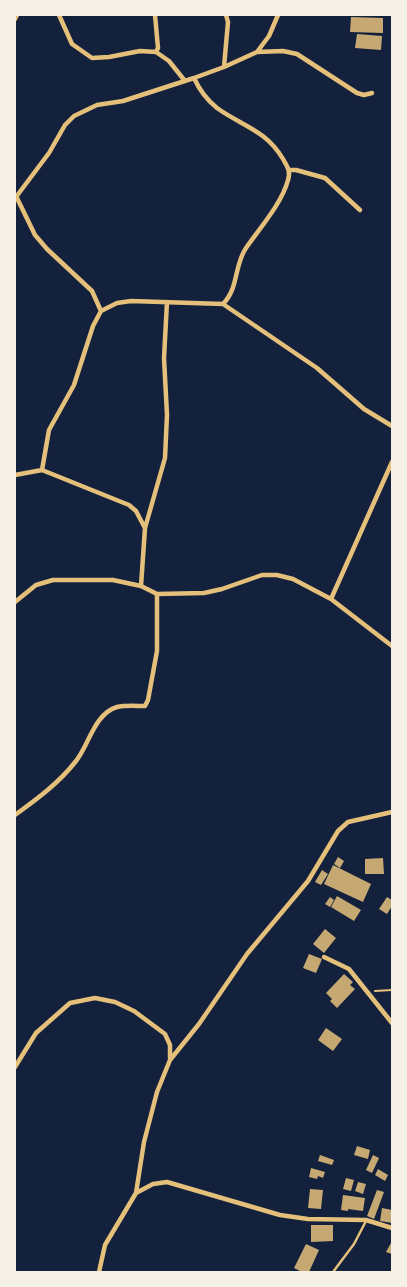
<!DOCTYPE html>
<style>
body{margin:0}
#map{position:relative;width:407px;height:1287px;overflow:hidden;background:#14213d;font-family:Signika,sans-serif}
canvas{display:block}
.frame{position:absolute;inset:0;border:16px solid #f6f1e7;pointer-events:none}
</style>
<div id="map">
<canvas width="407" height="1287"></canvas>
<div class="frame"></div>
</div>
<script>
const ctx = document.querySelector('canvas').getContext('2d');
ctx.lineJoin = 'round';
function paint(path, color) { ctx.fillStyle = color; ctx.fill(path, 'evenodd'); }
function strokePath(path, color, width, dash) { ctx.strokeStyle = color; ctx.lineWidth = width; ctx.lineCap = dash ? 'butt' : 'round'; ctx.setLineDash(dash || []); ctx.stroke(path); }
const building = new Path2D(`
 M351,17L383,18V33L350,32Z
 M357,34L382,36L381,50L355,48Z
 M338,857L344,861L340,868L334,864Z
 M383,858L384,874H365V859Z
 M333,865L371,884L363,902L324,884Z
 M322,870L328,874L321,885L315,882Z
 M337,896L361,910L354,921L331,907Z
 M330,897L334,900L330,907L325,904Z
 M387,897L392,900V906L387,914L379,909Z
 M325,929L336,938L324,953L313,944Z
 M309,954L322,959L316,973L303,968Z
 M344,974L353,982L350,985L355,989L337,1008L330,1001L332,999L326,993Z
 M326,1028L342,1039L333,1051L318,1040Z
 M357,1146L370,1150L368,1159L354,1155Z
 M320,1155L334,1160L332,1165L318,1161Z
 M373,1155L379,1158L372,1173L366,1170Z
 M311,1168L325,1172L323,1178L318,1176L317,1179L309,1177Z
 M378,1169L388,1175L385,1181L375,1175Z
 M346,1178L354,1180L351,1191L343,1189Z
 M358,1182L366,1184L363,1194L355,1191Z
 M310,1189L323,1190L321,1209L308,1208Z
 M377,1190L384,1192L374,1219L367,1216Z
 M343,1195L365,1198L363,1211L348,1209V1211L341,1210Z
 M382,1208L392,1210V1223L380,1221Z
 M311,1225H333V1241L311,1242Z
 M392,1241V1254L386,1252Z
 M306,1244L319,1250L309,1272H302L294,1268Z`);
const path = new Path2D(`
 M375,991L392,990`);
const service = new Path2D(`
 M333,1272L354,1244L366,1221`);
const minor = new Path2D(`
 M59,15L72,44L92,58L109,57L140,51L156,52L169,61L185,81
 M155,15L158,48L156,52
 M15,19L17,15
 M257,52L283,51L297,54L357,93L364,95L372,93
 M224,67L228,22L226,15
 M290,170H296L325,178L360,210
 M16,196L35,235L47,249L92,291L101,311
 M16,197L49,153L65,125L74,116L97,105L123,101L194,78L224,67L257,52L269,36L278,15
 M223,304L317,368L364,409L392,426
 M42,470L49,430L74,385L93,326L101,311L117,303L131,301L223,304C239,288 234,265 246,248C260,228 282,203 288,180C291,171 287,166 283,159C266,130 242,126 217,108C207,100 199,89 194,78
 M15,475L42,470L129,505L136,511L145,528L141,586
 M145,528L165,458L167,415L164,358L167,302
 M331,599L392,462
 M15,602L36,585L53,580H113L141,586L157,594L204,593L222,589L262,575H277L293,579L331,599L392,646
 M15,815C37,799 59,783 76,761C89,745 94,714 117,707C125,705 136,706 145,706L148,700L157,651V594
 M324,957L349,969L392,1023
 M15,1067L36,1033L70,1003L95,998L115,1002L134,1011L165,1034L170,1045V1058
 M136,1193L144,1142L157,1092L170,1060L199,1024L247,954L308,881L338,831L348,822L392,812
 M99,1272L105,1245L136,1193L153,1184L167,1182L280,1215L308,1219L366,1220L392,1228`);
paint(building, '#c6a872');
strokePath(path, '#e5c07b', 2);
strokePath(service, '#e5c07b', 2.5);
strokePath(minor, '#e5c07b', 4.5);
</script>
